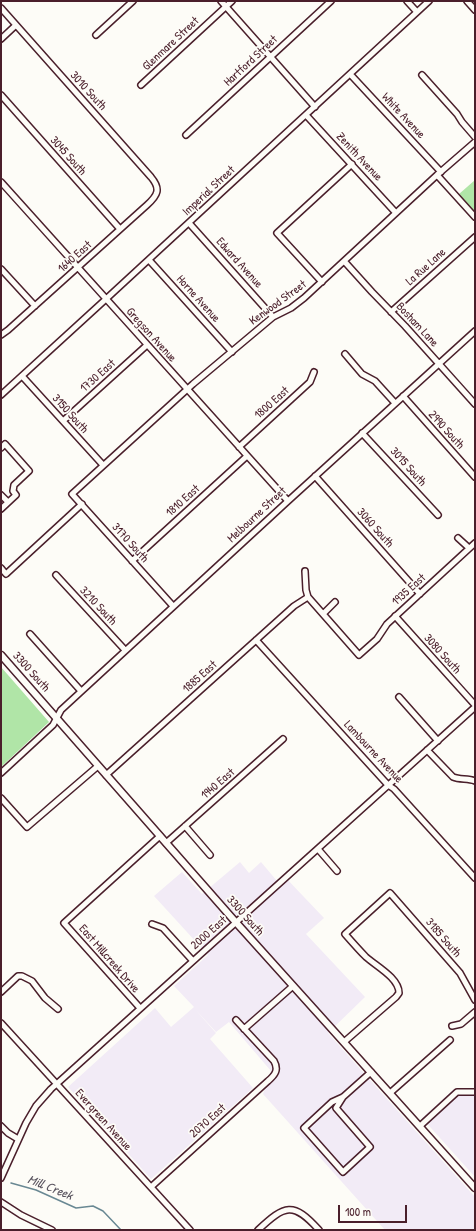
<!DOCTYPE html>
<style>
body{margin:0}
#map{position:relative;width:476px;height:1231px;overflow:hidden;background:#fdfcf7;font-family:"Patrick Hand",sans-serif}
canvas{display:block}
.frame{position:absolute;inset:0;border:2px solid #4a1f2b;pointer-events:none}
.scale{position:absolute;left:338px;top:1205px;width:69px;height:18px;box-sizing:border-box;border:2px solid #4a1f2b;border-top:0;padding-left:5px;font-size:12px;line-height:14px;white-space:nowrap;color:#4a1f2b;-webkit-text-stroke:3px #fdfcf7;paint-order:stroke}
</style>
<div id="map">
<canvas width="476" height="1231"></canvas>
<div class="frame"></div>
<div class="scale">100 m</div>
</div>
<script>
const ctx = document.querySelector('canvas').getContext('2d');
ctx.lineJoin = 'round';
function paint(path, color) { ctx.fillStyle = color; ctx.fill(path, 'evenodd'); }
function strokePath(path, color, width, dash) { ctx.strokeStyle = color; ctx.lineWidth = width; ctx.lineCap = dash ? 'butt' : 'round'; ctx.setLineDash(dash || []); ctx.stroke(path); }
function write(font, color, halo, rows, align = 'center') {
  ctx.font = font + ' "Patrick Hand",sans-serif'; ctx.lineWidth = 3.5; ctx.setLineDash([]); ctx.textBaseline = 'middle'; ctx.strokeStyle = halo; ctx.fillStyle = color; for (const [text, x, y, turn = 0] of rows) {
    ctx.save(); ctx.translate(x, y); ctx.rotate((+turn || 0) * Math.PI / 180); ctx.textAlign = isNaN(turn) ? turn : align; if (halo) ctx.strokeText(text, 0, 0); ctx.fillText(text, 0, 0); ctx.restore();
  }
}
const built = new Path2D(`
 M240,862L249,873L261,862L277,881L284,876L324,918L306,934L365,997L328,1033L475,1197V1230H385L263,1094L271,1071L229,1022L216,1032L194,1008L216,1033L210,1039L253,1088L151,1179L68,1087L155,1008L171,1027L194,1007L174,986L208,955L154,896L182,872L202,894Z
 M454,1089L475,1090V1177L422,1118Z`);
const green = new Path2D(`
 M475,180V212L459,194Z
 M1,667L49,722L1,767Z`);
const stream = new Path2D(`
 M11,1183L36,1190L76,1208L93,1206L103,1211L121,1230`);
const minor = new Path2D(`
 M221,1L315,107
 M407,1L417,12
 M467,1L475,10
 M1,8L151,177C161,189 158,195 147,205L8,330L1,335
 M96,35L133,1
 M1,39L16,25
 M350,74L441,172
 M422,75L457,114L462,122L475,137
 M141,85L232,1
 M1,95L120,229
 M306,115L396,213
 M186,135L331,1
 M437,175L475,217
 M1,182L288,501
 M189,223L273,317
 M149,260L232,352
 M344,261L372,292L405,326L475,404
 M1,269L35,306
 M322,282L277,233L352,164
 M391,312L475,237
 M345,354L362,374L375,381L395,403
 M22,376L103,465
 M1,395L106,299L429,1
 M403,396L475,477
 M63,421L147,345
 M362,433L438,515
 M239,447L310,382L314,372
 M1,448L5,444L29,471L14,485L13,491L16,495L1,509
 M315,476L420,594
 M1,495L8,502
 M458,538L469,548
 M132,561L247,456
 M1,568L6,574L82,504
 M305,571L306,590L308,597L359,655L377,639L387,624L475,543
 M56,575L125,650
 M173,606L72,494L193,384L273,317L291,308L304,298L437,175L475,142
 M323,614L335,602
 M395,616L475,705
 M30,634L81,691
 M256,640L388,785L394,789L475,878
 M399,697L438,741
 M427,750L453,777C460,780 468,778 475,781
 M1,773L53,725L61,710L288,501L475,331
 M106,775L294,606L308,597
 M1,798L27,827L98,766
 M185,826L210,855
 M166,843L283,739
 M318,849L337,871
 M152,924L163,928L193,961
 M1,992L18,976H22L32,981L45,998L58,1009
 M140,1008L64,923L160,836
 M1,1023L190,1230
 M452,1026L461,1024L475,1012
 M244,1029L293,986
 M344,1042L396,997L399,993C399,978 376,966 366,957C359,950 352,942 345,934L390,893L460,973L475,1000
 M390,1093L450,1040
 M343,1097L336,1108L370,1147L343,1172L304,1128L332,1102L343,1097L371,1072
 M1,1126L8,1133L18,1139
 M420,1126L457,1092H475
 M1,1178L26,1123L36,1106L51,1089L475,707
 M151,1187L268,1081C275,1075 279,1070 274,1061L236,1020
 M1,1202L21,1215L52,1230
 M258,1230C285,1205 293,1201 319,1230`);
const major = new Path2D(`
 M1,655L232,918L475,1188`);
const streetNames = [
 ["Glenmare Street",171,44,-43],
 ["Hartford Street",251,61,-43],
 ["3010 South",88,91,48],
 ["White Avenue",403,116,47],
 ["3045 South",68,156,48],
 ["Zenith Avenue",359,157,47],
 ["Imperial Street",209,191,-43],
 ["1640 East",75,257,-42],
 ["Edward Avenue",239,263,48],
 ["La Rue Lane",426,267,-42],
 ["Horne Avenue",198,299,48],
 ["Kenwood Street",278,303,-36],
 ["Bosham Lane",417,325,47],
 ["Gregson Avenue",151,335,48],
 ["1730 East",98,376,-42],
 ["1800 East",272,403,-42],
 ["3150 South",70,414,48],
 ["2990 South",446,430,48],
 ["3015 South",408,467,48],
 ["1810 East",183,501,-42],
 ["Melbourne Street",257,515,-43],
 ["3060 South",375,528,48],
 ["3170 South",130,543,48],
 ["1935 East",409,590,-42],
 ["3210 South",98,606,47],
 ["3080 South",442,654,48],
 ["3300 South",31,672,48],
 ["1885 East",200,677,-42],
 ["Lambourne Avenue",373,752,47],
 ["1940 East",218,784,-41],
 ["3300 South",245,916,48],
 ["2000 East",209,933,-42],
 ["3185 South",443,938,49],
 ["East Millcreek Drive",109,959,49],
 ["Evergreen Avenue",103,1120,48],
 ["2070 East",208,1121,-42]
];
const waterNames = [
 ["Mill Creek",50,1188,22]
];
paint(built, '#f2ebf6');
paint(green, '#b0e5a7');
strokePath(stream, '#698893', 1.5);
strokePath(minor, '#4a1f2b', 8);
strokePath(major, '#4a1f2b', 9);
strokePath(minor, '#fdfcf7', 5);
strokePath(major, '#fdfcf7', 6);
write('12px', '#4a1f2b', '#fdfcf7', streetNames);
write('italic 13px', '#59545f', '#fdfcf7', waterNames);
</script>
